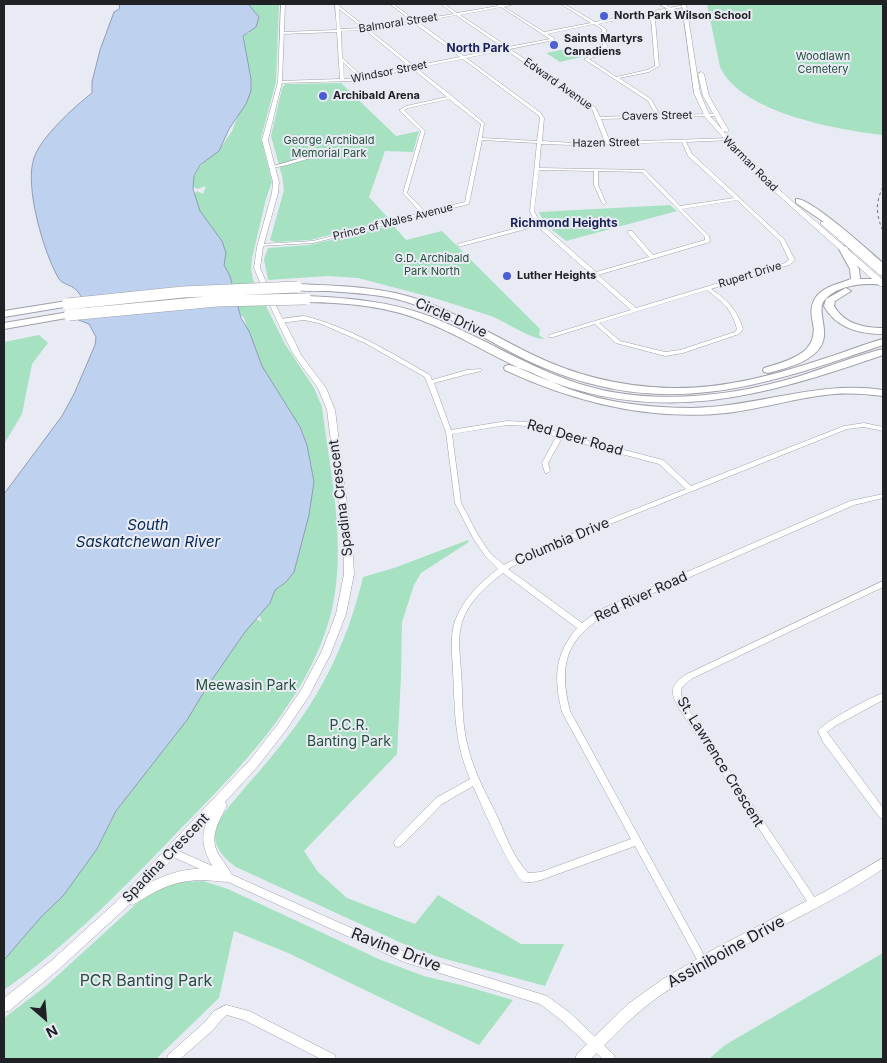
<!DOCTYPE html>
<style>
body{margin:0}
#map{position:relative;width:887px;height:1063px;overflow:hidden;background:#e9ebf4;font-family:Inter,sans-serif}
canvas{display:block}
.frame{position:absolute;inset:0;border:5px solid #202124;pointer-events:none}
.north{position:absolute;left:20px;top:993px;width:50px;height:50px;-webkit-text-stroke:4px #e9ebf4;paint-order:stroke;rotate:153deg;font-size:14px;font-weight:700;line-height:20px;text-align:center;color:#202124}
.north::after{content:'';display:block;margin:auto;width:18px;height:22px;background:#202124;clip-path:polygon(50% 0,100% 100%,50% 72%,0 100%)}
</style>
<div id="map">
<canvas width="887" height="1063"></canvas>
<div class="frame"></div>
<div class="north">N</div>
</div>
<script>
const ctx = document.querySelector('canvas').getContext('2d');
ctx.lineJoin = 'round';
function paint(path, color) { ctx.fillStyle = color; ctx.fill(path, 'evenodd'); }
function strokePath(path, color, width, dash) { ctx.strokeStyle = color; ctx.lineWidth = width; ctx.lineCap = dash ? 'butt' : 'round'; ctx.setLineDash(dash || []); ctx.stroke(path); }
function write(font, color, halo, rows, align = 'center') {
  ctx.font = font + ' Inter,sans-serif'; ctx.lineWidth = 4; ctx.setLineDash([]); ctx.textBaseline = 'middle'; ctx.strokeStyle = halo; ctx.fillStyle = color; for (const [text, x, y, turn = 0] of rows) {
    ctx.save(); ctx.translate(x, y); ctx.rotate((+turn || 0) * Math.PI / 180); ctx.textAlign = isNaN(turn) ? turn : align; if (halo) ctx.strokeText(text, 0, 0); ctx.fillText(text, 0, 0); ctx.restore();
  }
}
const green = new Path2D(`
 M249,4H279L276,82L261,138L272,182L266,199L252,258L251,269L253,280L285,344L314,388L322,407C330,472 347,544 332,609C310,702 233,775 169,841C117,895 65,947 4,990V945L253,617L262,622L257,609L263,374L244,318L238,313L191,202L194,194L197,191L203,194L206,186L197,189L190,185L200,166L221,147L232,131L245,98L244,35L250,33L246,30Z
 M707,4H883V135C838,130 741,113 720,67Z
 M575,47L594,54L560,62L546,53Z
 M341,83L396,136L419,131L413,152L385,151L369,197L390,220L310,240L275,242L270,240L284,190L282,176L271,136L282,88L285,84H290Z
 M670,205L677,211L566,241L544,223L539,212Z
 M393,225L406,240L442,231L540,329L539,335L544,339C527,338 506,321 488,315L434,298L358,278L328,276L268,280L264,259L268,248L309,245Z
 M39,335L48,343L32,364L22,414L4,444V342Z
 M468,540L469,542L421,573L414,585L402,622L401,677L397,754L304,851L318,872L347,898L415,924L438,895L521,944H564L545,986L438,957L408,946L236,867C222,857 210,843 217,825C224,810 237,798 247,785C260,771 272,756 284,741C323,693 349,637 363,577L394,568Z
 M203,881L228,889L381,960L424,976L465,986L513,1000L479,1045L288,953L234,931L219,998L156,1059H4V1018L46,986L136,904L154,891L174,882Z
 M883,953V1059H709L725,1045Z`);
const water = new Path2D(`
 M120,4H248L259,17L256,27L243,36L251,79V91L246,104L229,129L219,151L200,165L194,176L193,189L200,211L222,241L226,253L224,265L230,276L241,318L249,331L262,366L300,427L307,445L314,482L309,515L294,572L286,582L275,590L270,603L245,632L207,687L187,720L116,811L97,849L63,896L41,917L4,960V494L62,416L74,394L95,345L96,337L89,324L76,319L82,298C80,295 78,291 75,289C71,285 62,284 59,279C44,254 24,186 34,158C41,137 74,107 92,93V82L100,50L114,12L119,9Z`);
const minor = new Path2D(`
 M335,4H338L339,6L367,28L412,21L390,4H393L415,20L454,14L441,4H444L457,13L498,6L497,4L502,5L514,4L504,7L544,32L591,23L561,4H564L595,22L685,5L684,7L646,14L655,19L659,66L649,72L619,78L651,99L660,115L715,114L717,115L715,116L601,119L610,142L733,138L734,139L732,140L686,142L692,154L784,239L795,260L789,265L711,289C728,301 736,308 743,329L739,334L683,353L665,356L616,343L595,324L553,337H549V335L631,310L537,226L462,246H458V244L535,223L530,211L537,143L482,140L469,204L313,243L259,246V245L261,244L313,241L421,213L403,193L421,131L399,110L406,106L447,97L413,69L353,81L280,83L278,82L280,81L340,79L337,32L282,34L280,33L282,32L337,30ZM501,7L550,39L508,47L460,15ZM339,9L363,28L340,29ZM456,15L504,48L464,56L418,22ZM642,15L651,19L655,66L647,70L616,77L589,59L607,52L606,29L598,24ZM414,23L460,57L414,66L369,30ZM594,24L602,29L603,51L584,59L648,101L656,115L600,117L595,107L510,49L554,40V38L547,34ZM365,30L410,67L363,77L342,58L341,31ZM506,50L592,109L605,142L573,143L542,141L544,118L541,113L466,58ZM463,59L538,115L540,118L537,141L482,138L484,123L453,97L452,96L416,68ZM343,62L359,78L344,79ZM449,99L481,124L465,202L425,212L407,193L425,131L404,110L408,108ZM682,142L688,156L734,198L680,206L645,170L539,168L541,144L573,145ZM539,170L594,171V185L602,203L604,204L606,203L598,185V171L642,172L705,237V240L653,255L632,231H628V233L649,257L596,272L540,223L534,211ZM737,200L780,241L789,260L785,263L636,308L598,275L710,242V241L709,236L682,209ZM707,290C724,303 731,308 737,329L735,332L680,350L665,352L620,341L599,323Z
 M326,151L328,152V153L287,165L272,168L270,167Z
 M304,316C349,327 390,352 430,375L432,380L467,370L481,369V371L468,374L434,383L451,430L507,421L529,422L562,434L663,460L691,486L844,426L864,423L883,427V431L864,427L847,429L538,553L508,569L582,623L590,617L604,608L850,501L883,494V498L854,505L610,612C566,638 558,663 570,711L706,959L708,962L706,965L703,967L700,965L635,846L541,880C537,881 530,883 525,882C513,879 480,801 473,786L442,804L401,846L398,847L395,846L394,843L395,840L436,798L470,779C454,740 455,711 453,670C452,654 450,636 455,621C463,599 480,583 498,569L486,557L473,538L455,503L446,432L425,377L365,343L319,323L304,320L280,323L277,321L280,319ZM507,425L528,426L556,437L542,463L545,473H547L550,471L548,463L562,438L659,464L686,489L534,549L504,565L490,553L478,535L461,503L452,434ZM503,573L577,628C554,655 554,679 562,712L631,839L541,872L528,873C514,858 507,839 499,820C487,795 474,773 468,747C461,722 463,696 461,671C460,655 457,638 462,622C469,601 486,586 503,573Z
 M883,581V587L693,678C679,687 678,692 686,706L817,901L819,904L817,907L814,909L811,907L680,710C670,693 669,685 687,674Z
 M883,693V700L835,726L827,732L883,808V819L880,818L823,742L818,731C824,722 871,697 883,693Z
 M172,848L405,952L547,996L569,1012L614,1055L615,1059H603L561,1020L540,1004L404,962L169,855L167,852L169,849Z
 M226,1005L249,1011L335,1055L336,1059H321L244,1020L227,1015L222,1019L213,1030L180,1059H167L168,1055L205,1022L214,1011Z`);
const tertiary = new Path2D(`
 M281,4H285L282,82L268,140L279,182L278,193L263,247L260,268L278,310L295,342L301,355L326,388L335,410L352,543L354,574L346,614L331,653L309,696L286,730L258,766L225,802L227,805C219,822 208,837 219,855C223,862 229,868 232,876L230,880L226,882C186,877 170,882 136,903L132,905L130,904L59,969L9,1011L4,1012V998L51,961L115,903L250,760L278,724L301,690L321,653L336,614L344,574V543L327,410L318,388L294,355L287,342L272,310L254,268L257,247L272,193L273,182L262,140L278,82ZM207,821C199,839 205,853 214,869C191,867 171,872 151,882Z
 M659,4H664L683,14L693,17L691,18L680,16Z
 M883,858V869C812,916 731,946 661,995C635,1013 613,1036 591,1059H575L577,1054L628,1004L663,979L716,948L826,891Z`);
const secondary = new Path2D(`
 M682,4H686L700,93L710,116L761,174L883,280V286H880L757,176L705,117L694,93Z
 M701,72L704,74L709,96L729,131L728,132L723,131L703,96L698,74Z
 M821,222H825L883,269V275H880L821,224Z`);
const motorway = new Path2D(`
 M796,199C810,197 869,251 883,263V270L880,269L824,222L796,203Z
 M844,246L847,247L859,269L860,279H883V285C864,282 833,285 822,304C820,315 825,325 824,336C822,360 787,368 768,373L764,372L763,370L764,368C787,361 819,354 813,323C811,314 810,306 816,297C824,286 839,284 851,279L850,269L839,249Z
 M297,284C337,286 378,286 417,299C456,312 492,335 529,353C573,375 621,387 671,388C724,389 775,375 826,358C845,352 864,344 883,339V345C763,386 667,420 542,367C497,348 457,318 410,303C383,294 355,293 328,291C316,291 304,292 294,289L292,287Z
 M846,288L851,291L835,301L834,306C844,324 864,328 883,328V334C860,334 836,328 824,306L826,299Z
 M306,296C348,298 389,301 429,316C488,339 540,376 602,390C667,404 737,395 800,376C828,367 855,356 883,349V355C764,396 661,427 537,376C491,357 449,327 400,313C378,307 355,304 333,303C323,302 312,303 303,301L301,299Z
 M67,301L70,302V306L4,317V311Z
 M69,312L74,315L72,317L4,329V323Z
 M509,365C528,369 550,382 569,389C607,403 651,408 692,408C757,407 818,380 883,390V396C867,394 851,393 834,394C798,397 762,409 726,413C649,421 574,402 505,370L504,368L505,366Z`);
const rail = new Path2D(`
 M883,187C875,203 876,215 883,231`);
const motorwayBridgeFar1 = new Path2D(`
 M276,288L297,287`);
const motorwayBridge = new Path2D(`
 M67,304L183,292L297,287
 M69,315L217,301L306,299`);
const markers = [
 [604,16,5,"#4b5ed3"],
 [554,45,5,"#4b5ed3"],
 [323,96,5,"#4b5ed3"],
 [507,276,5,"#4b5ed3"]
];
const farPoinames = [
 ["North Park Wilson School",614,16],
 ["Saints Martyrs",564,39],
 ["Canadiens",564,52],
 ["Archibald Arena",333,96],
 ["Luther Heights",517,276]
];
const farStreetnames = [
 ["Balmoral Street",398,23,-9],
 ["Windsor Street",389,72,-11],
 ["Edward Avenue",558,84,35],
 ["Cavers Street",657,116,-1],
 ["Hazen Street",606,143,-1],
 ["Warman Road",750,164,45],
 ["Prince of Wales Avenue",393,222,-14],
 ["Rupert Drive",750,275,-17]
];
const farParknames = [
 ["Woodlawn",823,57],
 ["Cemetery",823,70],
 ["George Archibald",329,141],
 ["Memorial Park",329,154],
 ["G.D. Archibald",432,259],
 ["Park North",432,272]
];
const farNeighbourhoodnames = [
 ["North Park",478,48],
 ["Richmond Heights",564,223]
];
const streetNames = [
 ["Circle Drive",451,318,24],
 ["Red Deer Road",575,438,16],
 ["Spadina Crescent",341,498,-97],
 ["Columbia Drive",562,542,-23],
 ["Red River Road",641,597,-25],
 ["St. Lawrence Crescent",720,762,58],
 ["Spadina Crescent",166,858,-46]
];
const parkNames = [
 ["Meewasin Park",246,686],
 ["P.C.R.",349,726],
 ["Banting Park",349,742]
];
const waterNames = [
 ["South",148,525],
 ["Saskatchewan River",148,542]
];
const nearStreetnames = [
 ["Ravine Drive",396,950,21],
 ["Assiniboine Drive",726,952,-29]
];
const nearParknames = [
 ["PCR Banting Park",146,981]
];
paint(green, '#a6e2c2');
paint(water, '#bed2f0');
strokePath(water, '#8f9db3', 1);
strokePath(minor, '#9fa0a9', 1);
strokePath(tertiary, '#9fa0a9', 1);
strokePath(secondary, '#9fa0a9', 1);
strokePath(motorway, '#9fa0a9', 2);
paint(minor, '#fff');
paint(tertiary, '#fff');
paint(secondary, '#fff');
paint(motorway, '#fff');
strokePath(rail, '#717277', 1, [3, 3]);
strokePath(motorwayBridgeFar1, '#9fa0a9', 9, []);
strokePath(motorwayBridge, '#9fa0a9', 12, []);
strokePath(motorwayBridgeFar1, '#fff', 9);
strokePath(motorwayBridge, '#fff', 11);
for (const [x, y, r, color] of markers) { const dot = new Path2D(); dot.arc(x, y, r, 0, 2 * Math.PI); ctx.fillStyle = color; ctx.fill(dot); strokePath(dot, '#e9ebf4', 2); }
write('bold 11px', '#202124', '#e9ebf4', farPoinames, 'left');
write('11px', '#202124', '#e9ebf4', farStreetnames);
write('11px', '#254f3b', '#e9ebf4', farParknames);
write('bold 12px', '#192259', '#e9ebf4', farNeighbourhoodnames);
write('14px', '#202124', '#e9ebf4', streetNames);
write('14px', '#254f3b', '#e9ebf4', parkNames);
write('italic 15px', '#082754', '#e9ebf4', waterNames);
write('16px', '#202124', '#e9ebf4', nearStreetnames);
write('16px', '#254f3b', '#e9ebf4', nearParknames);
</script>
